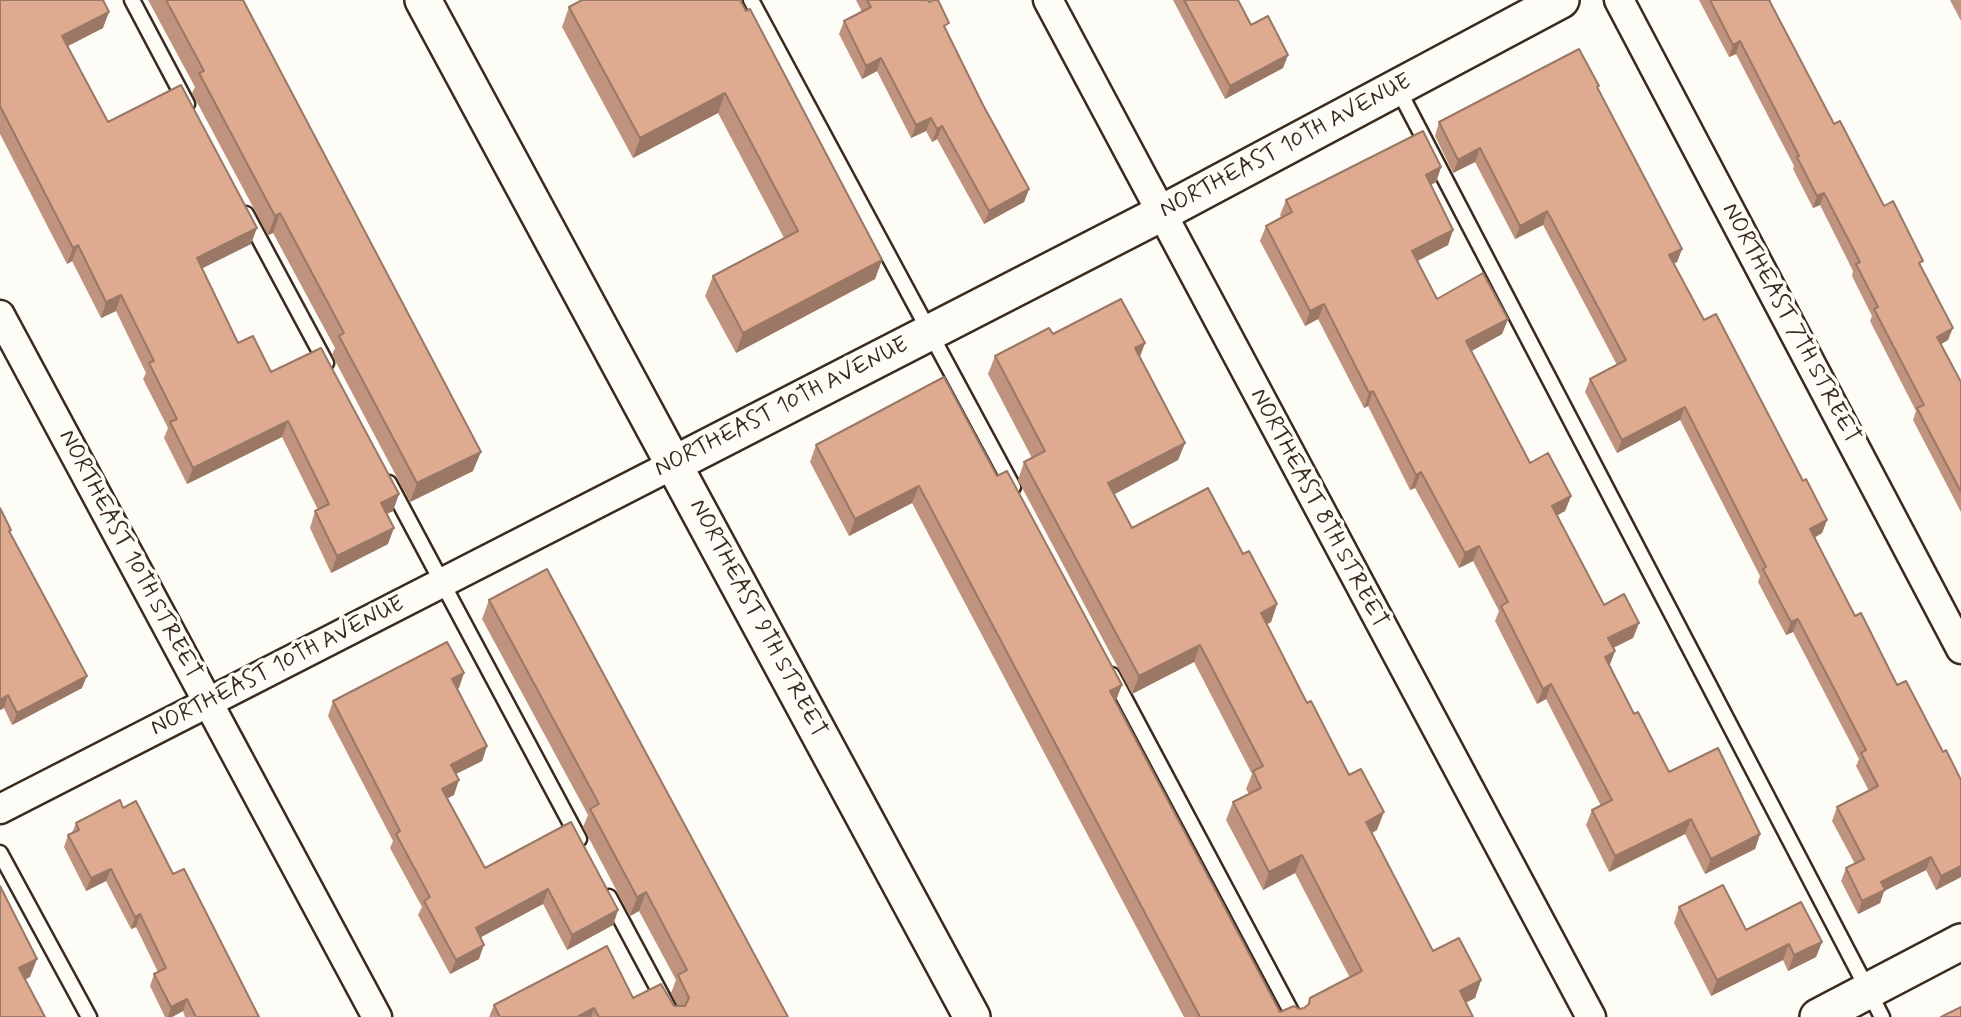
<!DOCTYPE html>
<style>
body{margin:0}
canvas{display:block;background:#fdfcf7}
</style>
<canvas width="1961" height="1017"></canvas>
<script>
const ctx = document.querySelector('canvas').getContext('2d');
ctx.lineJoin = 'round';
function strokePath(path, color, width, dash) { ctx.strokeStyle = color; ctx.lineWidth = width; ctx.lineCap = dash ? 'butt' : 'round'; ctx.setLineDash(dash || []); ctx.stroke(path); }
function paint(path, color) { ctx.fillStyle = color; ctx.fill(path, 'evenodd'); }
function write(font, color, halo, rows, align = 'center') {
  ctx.font = font + ' Mynerve,sans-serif'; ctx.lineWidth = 7; ctx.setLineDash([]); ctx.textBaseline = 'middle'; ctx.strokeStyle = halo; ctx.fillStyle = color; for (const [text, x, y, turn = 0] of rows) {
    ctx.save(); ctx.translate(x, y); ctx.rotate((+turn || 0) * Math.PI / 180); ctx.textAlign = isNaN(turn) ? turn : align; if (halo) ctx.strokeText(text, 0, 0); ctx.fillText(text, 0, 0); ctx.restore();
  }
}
const service = new Path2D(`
 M132,0L187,104
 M751,0L1013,487
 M1397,87L1882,1017
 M246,214L326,363
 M389,483L579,839
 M1112,675L1294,1017
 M0,853L89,1017
 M609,897L673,1017`);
const minor = new Path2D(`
 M1048,0L1591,1017
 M1619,0L1961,649
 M0,315L377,1017
 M0,809L674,464`);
const tertiary = new Path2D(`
 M423,0L972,1017
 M674,464L1160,214L1561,0
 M1818,1017L1961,942`);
const wall = new Path2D(`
 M0,0L103,28L68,46L108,122L251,244L202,268L238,343L271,372L393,511L387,514L388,544L331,573L310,528L315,511L318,510L282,437L187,484L164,438L168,428L143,379L146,373L116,311L101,318L72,261L67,264L0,134Z
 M148,0H243L473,471L410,502L332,355L335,348L273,233L268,235L192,93L195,87Z
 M740,0L882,260L875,279L736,353L705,296L713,276L784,238L718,113L633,158L562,27L569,7Z
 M856,0H928L946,31L983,105L1029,189L1024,202L984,224L937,139L932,142L926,131L911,138L877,71L862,79L839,34L844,21L862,12Z
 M1173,0H1238L1251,25L1288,55L1283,68L1225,99Z
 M1699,0H1771L1770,2L1834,124L1921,267L1948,340L1941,344L1961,382V512L1913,420L1916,411L1870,321L1872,316L1852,276L1853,271L1820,205L1813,208L1793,169L1794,166L1736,54L1729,57Z
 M1950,0H1961V21Z
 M1598,89L1682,249L1677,262L1674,263L1704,320L1827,520L1822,533L1814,538L1855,616L1897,685L1961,780V877L1936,890L1926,870L1884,891L1880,903L1858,914L1841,881L1846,868L1855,864L1832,821L1837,807L1869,791L1856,766L1859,759L1793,632L1786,635L1758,582L1760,576L1680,420L1617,453L1585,392L1590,379L1617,365L1543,225L1515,239L1475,162L1453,173L1435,136L1439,122Z
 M1441,167L1436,182L1431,185L1453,230L1448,245L1418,261L1437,299L1508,319L1502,334L1471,351L1530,463L1571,496L1565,511L1557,515L1604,605L1639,623L1633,638L1613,648L1615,651L1609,666L1634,714L1669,772L1760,834L1755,849L1705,874L1685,834L1609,872L1586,825L1592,810L1601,806L1546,699L1537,704L1495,621L1499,611L1473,561L1459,568L1415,488L1410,490L1368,406L1364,408L1318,319L1305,326L1260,241L1266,226L1281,217L1280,215L1286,200Z
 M1053,334L1145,343L1140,357L1185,443L1178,460L1114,494L1132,528L1243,554L1277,604L1271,622L1267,624L1307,703L1377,830L1372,833L1433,951L1481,980L1475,998L1465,1003L1473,1017H1184L912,503L849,536L810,462L816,445L944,377L1280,1012L1304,1008L1307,1006L1310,998L1350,978L1295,873L1263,890L1226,820L1233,802L1249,794L1246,789L1252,774L1194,662L1132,694L1018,480L1024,462L1032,458L988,374L995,356Z
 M0,508L11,530L10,533L82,688L12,725L4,708L0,710Z
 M489,600L788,1017H489L494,1005L633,998L678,1006L671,993L676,980L639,911L630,916L583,827L588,815L482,619Z
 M459,688L457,689L487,746L482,761L456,774L454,795L447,798L485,868L618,910L613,925L567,950L543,904L481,937L479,959L450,974L418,915L422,907L390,848L393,841L328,716L333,701Z
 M123,808L173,874L259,1017H185L183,1011L172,1017H165L150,986L154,974L158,972L136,927L131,929L106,881L86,891L64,847L68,835L72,833L76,823Z
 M1679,907L1746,930L1822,942L1816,957L1788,971L1783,960L1711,996L1674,923Z`);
const shadedWall = new Path2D(`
 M109,12L103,28L56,52L62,36Z
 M1740,41L1736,54L1729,57L1733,45Z
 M1288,55L1283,68L1225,99L1230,86Z
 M881,58L877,71L862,79L866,66Z
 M725,93L718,113L633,158L640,138Z
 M931,118L926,131L911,138L916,125Z
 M942,126L937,139L932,142L937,129Z
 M1480,148L1475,162L1453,173L1458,160Z
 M1441,167L1436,182L1420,190L1426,175Z
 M1029,189L1024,202L984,224L989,211Z
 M1824,193L1820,205L1813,208L1817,196Z
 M1547,211L1543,225L1515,239L1520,226Z
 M280,213L273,233L268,235L275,216Z
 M257,228L251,244L191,274L197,258Z
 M1453,230L1448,245L1407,266L1412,251Z
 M78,245L72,261L67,264L73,248Z
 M1682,249L1677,262L1665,268L1669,255Z
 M882,260L875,279L736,353L743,333Z
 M121,295L116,311L101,318L106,302Z
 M1324,304L1318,319L1305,326L1310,311Z
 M1508,319L1502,334L1461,357L1466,341Z
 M1953,328L1948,340L1933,349L1937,337Z
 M1145,343L1138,361L1135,348Z
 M1373,391L1368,406L1364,408L1369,393Z
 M1685,407L1680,420L1617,453L1622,440Z
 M288,421L282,437L187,484L193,468Z
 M1185,443L1178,460L1102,501L1108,483Z
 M481,452L473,471L410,502L417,483Z
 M1421,472L1415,488L1410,490L1416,475Z
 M919,486L912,503L849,536L855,519Z
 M399,494L393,511L375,519L381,503Z
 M1571,496L1565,511L1547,521L1552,506Z
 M1827,520L1822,533L1805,543L1810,529Z
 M394,528L388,544L331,573L337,556Z
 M1479,546L1473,561L1459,568L1465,553Z
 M1277,604L1271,622L1255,631L1261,613Z
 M1798,619L1793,632L1786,635L1791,622Z
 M1639,623L1633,638L1603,653L1608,638Z
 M1200,645L1194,662L1132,694L1139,676Z
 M1615,651L1609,667L1605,657Z
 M464,673L459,688L447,694L452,679Z
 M87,676L82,688L12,725L17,713Z
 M1551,684L1546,699L1537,704L1543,689Z
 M1122,685L1115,703L1110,691Z
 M8,695L4,708L0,710V700Z
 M487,746L482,761L446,779L451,765Z
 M459,780L454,795L437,804L442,789Z
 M1384,812L1377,830L1360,839L1366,822Z
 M1691,819L1685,834L1609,872L1615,856Z
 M1760,834L1755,849L1705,874L1711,859Z
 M1302,855L1295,873L1263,890L1269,872Z
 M1931,857L1926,870L1884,891L1880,903L1858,914L1862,901L1881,882Z
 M1961,866V877L1936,890L1941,876Z
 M111,869L106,881L86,891L91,878Z
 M548,889L543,904L470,943L476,928Z
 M646,892L639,911L630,916L637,897Z
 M618,910L613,925L567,950L572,935Z
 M140,914L136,927L131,929L135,917Z
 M1822,942L1816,957L1788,971L1794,955Z
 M1789,944L1783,960L1711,996L1717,980Z
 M484,945L479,959L450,974L456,960Z
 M37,959L30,977L12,987L19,968Z
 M1481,980L1475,998L1453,1009L1460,991Z
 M187,999L183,1011L172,1017H168L171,1007Z
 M594,1008L591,1017H577Z`);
const building = new Path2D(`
 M0,0H103L109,12L62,36L108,122L181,85L257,228L197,258L238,343L253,336L271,372L321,348L399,494L381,503L394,528L337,556L315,511L329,504L288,421L193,468L170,422L177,419L149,363L154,361L121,295L106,302L78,245L73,248L0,106Z
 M166,0H243L481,452L417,483L339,336L344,333L280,213L275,216L199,73L204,71Z
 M582,0H740L746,11L750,9L882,260L743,333L713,276L798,231L725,93L640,138L569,7Z
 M867,0H928L929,2L934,0H938L949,23L944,26L983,105L1029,189L989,211L942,126L937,129L931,118L916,125L881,58L866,66L844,21L871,7Z
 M1184,0H1238L1251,25L1268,16L1288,55L1230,86Z
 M1710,0H1769L1834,124L1840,121L1884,206L1893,201L1923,261L1919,263L1953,328L1937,337L1961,382V492L1917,408L1924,405L1874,309L1878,307L1856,264L1860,262L1824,193L1817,196L1797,157L1799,156L1740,41L1733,45Z
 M1579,49L1599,86L1597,87L1682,249L1669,255L1704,320L1716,314L1803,481L1806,479L1827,520L1810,529L1855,616L1861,613L1897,685L1906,681L1943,752L1946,750L1961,780V866L1941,876L1931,857L1881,882L1885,890L1862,901L1846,868L1864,859L1837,807L1878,786L1861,753L1866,750L1798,619L1791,622L1763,569L1766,567L1685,407L1622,440L1590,379L1626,360L1547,211L1520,226L1480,148L1458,160L1439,122Z
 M1423,131L1441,167L1426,175L1453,230L1412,251L1437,299L1483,273L1508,319L1466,341L1530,463L1548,453L1571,496L1552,506L1604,605L1624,594L1639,623L1608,638L1615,651L1605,657L1634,714L1638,712L1669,772L1718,748L1760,834L1711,859L1691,819L1615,856L1592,810L1612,800L1551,684L1543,689L1501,606L1508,602L1479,546L1465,553L1421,472L1416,475L1373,391L1369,393L1324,304L1310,311L1266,226L1292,212L1286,200Z
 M1121,299L1145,343L1135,348L1185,443L1108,483L1132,528L1208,488L1243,554L1249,551L1277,604L1261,613L1307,703L1311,701L1349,775L1361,769L1384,812L1366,822L1433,951L1459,938L1481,980L1460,991L1473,1017H1200L919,486L855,519L816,445L944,377L997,476L1007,471L1122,685L1110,691L1280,1012L1294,1006L1299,1009L1304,1008L1309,1004L1310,998L1362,971L1302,855L1269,872L1233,802L1261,788L1253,771L1263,766L1200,645L1139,676L1024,462L1045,451L995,356L1049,328L1053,334Z
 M0,508L11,530L9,531L87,676L17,713L8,695L0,700Z
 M547,569L788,1017H599L594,1008L577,1017H500L494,1005L607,946L633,998L661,984L674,1006H685L689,998L678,975L687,970L646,892L637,897L590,809L599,804L489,600Z
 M447,642L464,673L452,679L487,746L451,765L459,780L442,789L485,868L571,822L618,910L572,935L548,889L476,928L484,945L456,960L424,901L430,897L396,834L400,831L333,701Z
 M120,800L123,808L136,801L173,874L184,869L259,1017H196L187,999L171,1007L154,974L166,968L140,914L135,917L111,869L91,878L68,835L79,830L76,823Z
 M1723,885L1746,930L1801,902L1822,942L1794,955L1789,944L1717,980L1679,907Z
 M0,886L37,959L19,968L45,1017H0Z
 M1961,1007V1017H1941Z`);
const streetNames = [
 ["NORTHEAST 10TH AVENUE",1286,147,-28],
 ["NORTHEAST 7TH STREET",1790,324,62],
 ["NORTHEAST 10TH AVENUE",782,408,-27],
 ["NORTHEAST 8TH STREET",1318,509,62],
 ["NORTHEAST 10TH STREET",129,555,62],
 ["NORTHEAST 9TH STREET",757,619,62],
 ["NORTHEAST 10TH AVENUE",278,667,-27]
];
strokePath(service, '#3b2a1e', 19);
strokePath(minor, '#3b2a1e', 33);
strokePath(tertiary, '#3b2a1e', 40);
strokePath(service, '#fdfcf7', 14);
strokePath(minor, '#fdfcf7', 28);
strokePath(tertiary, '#fdfcf7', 35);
paint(wall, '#bf937d');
paint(shadedWall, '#9b7866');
paint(building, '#deab91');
strokePath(building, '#9b7866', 2);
write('23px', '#3b2a1e', '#fdfcf7', streetNames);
</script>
